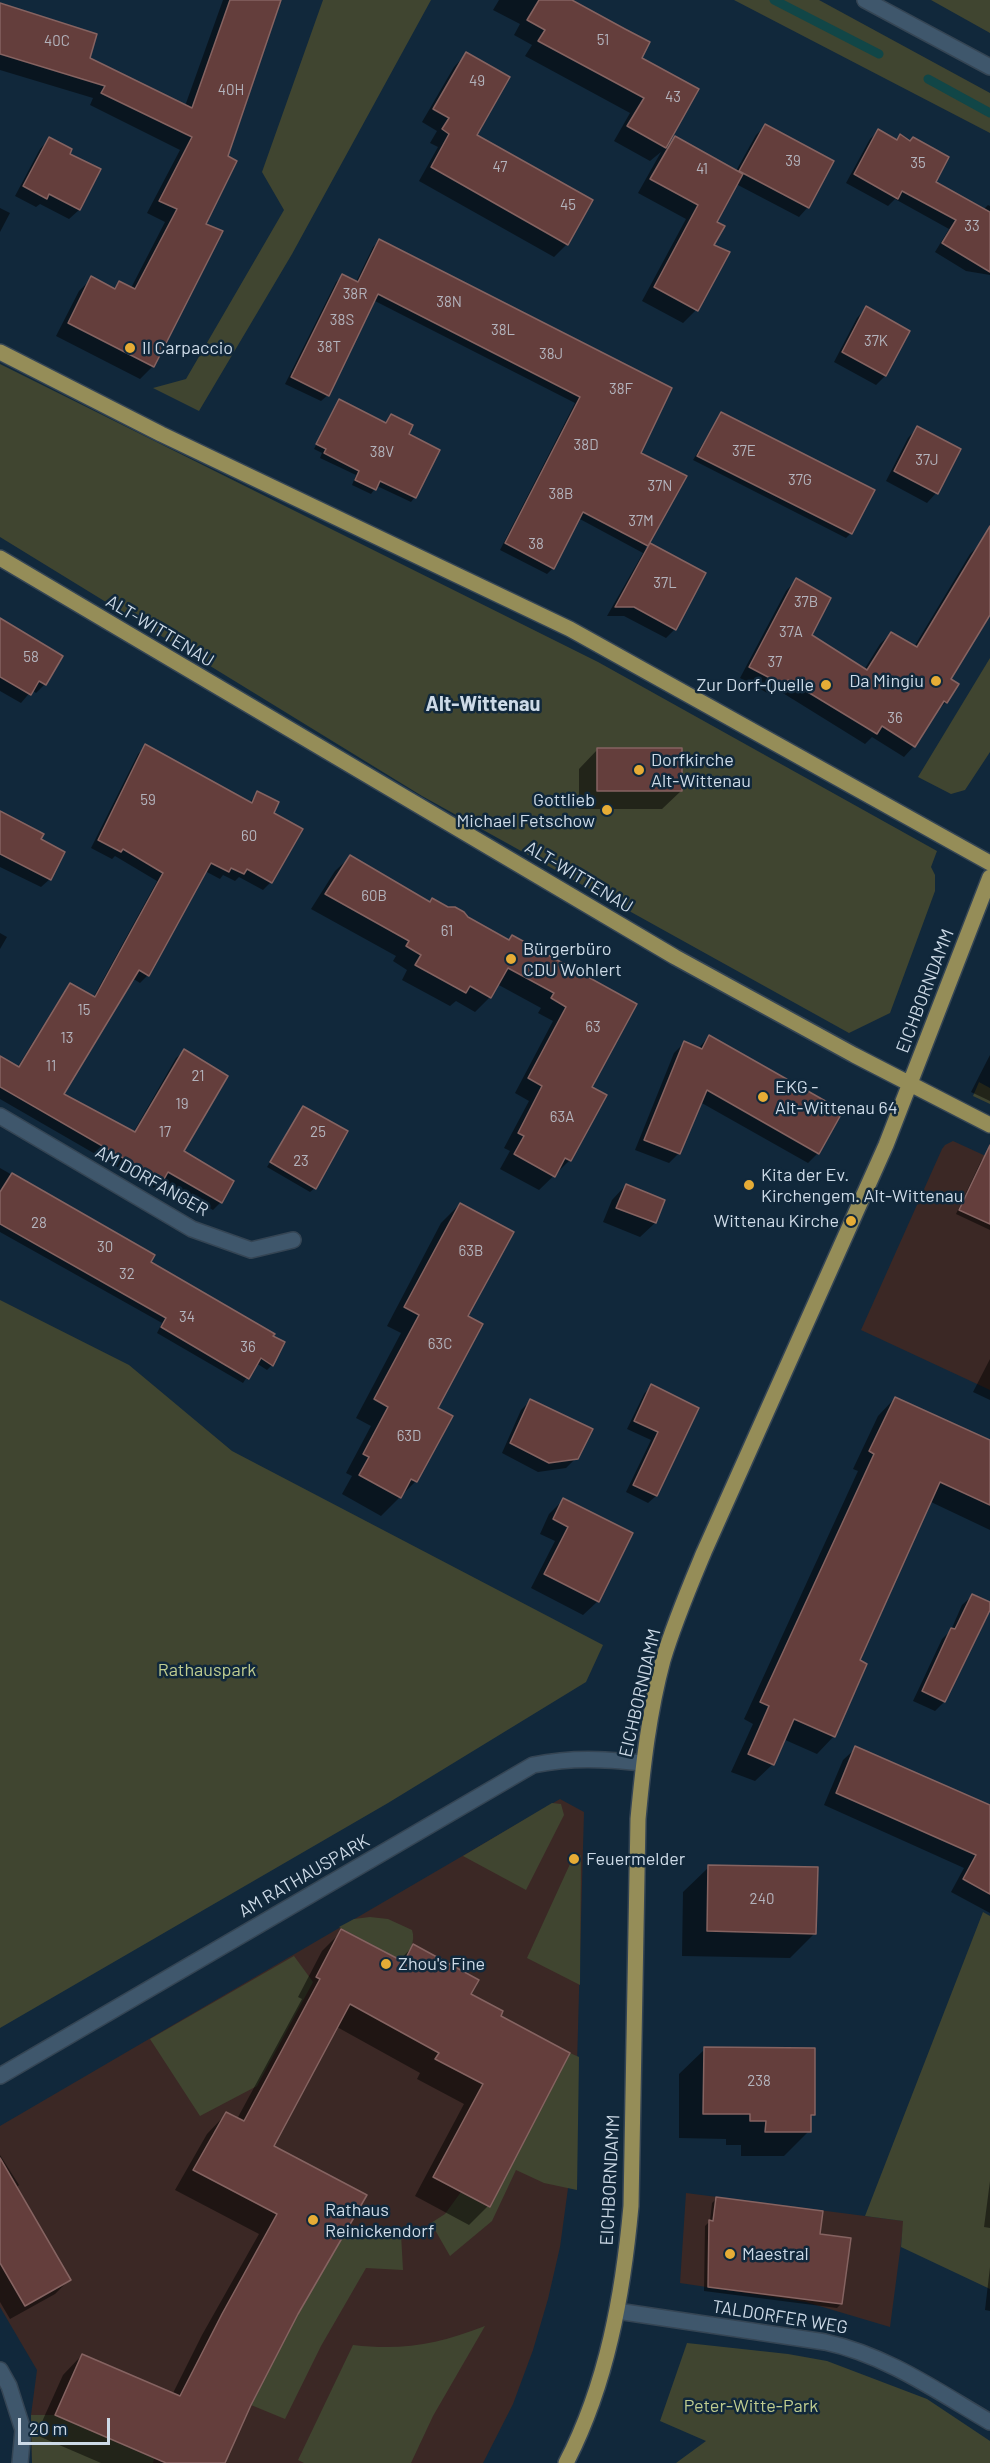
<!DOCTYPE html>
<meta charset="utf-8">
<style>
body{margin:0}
#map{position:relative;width:990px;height:2463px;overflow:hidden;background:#11283b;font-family:Barlow,sans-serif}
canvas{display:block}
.scale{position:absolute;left:18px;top:2418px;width:92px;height:27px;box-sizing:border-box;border:3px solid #cddae7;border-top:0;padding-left:8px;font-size:18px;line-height:21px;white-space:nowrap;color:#cddae7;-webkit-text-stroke:4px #11283b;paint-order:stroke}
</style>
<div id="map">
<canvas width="990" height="2463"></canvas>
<div class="scale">20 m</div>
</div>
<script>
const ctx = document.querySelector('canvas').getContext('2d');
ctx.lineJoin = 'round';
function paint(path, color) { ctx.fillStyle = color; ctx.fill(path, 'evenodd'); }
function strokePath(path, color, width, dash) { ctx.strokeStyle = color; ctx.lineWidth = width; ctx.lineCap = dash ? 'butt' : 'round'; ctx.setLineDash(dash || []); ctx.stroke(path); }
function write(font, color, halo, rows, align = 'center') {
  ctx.font = font + ' Barlow,sans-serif'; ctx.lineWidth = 5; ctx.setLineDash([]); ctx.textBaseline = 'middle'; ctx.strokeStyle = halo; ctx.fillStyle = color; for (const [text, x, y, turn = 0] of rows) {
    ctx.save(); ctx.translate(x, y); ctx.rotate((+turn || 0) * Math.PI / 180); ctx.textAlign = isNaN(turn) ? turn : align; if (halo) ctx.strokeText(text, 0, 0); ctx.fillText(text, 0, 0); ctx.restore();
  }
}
const commercial = new Path2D(`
 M953,1141L990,1158V1390L861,1330L942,1149L945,1145Z
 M560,1799L584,1812L575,2137L560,2247L548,2299L533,2350L513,2404L483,2463H32L31,2415L37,2370L0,2307V2126Z
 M686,2193L904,2221L890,2327L806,2302L680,2283Z`);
const green = new Path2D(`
 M323,0H431L292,254L199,411L153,388L186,379L284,210L262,172Z
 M734,0H819L990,93V133Z
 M931,0H990V33Z
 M0,364L598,662L937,851L931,867L935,875V891L890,1013L849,1033L422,796L0,537Z
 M990,658V752L965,790L951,794L918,777Z
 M979,1082L990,1088V1104L973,1096Z
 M0,1300L129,1365L232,1451L603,1645L586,1682L388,1803L0,2028Z
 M552,1803L561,1804L564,1815L526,1890L463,1856Z
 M581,1855L580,1985L527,1958L570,1864Z
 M983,1912L990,1916V2289L901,2247L903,2221L865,2216Z
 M370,1917L388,1919L412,1930C416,1942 409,1951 404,1962L339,1927L354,1919Z
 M294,1956L313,1982L257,2086L200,2116L150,2039Z
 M570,2053L579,2057L577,2190L544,2183L516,2170L492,2221L450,2256L431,2223L445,2214L461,2192L510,2167Z
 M349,2225L368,2232L401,2234L403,2270L366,2268L321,2346L285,2419L251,2405L298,2314Z
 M485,2326L433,2416L411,2463H304L298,2460L353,2345C403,2351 439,2344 485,2326Z
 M687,2343L788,2354L827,2361L927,2399L990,2441V2463H676L706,2441L660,2421Z
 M31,2415H55L154,2458L153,2463H32Z`);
const shadow = new Path2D(`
 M223,0H280L204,224L221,232L153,366L140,379L56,336L79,291L92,278L113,289L119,283L131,288L165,222L147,213L180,150L90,105L93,98L0,70V5L88,58L185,106Z
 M499,0H569L639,58L666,146L675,138L736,171L756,135L765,126L808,207L799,217L736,184L715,222L696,310L683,323L642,301L686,219L638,193L661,152L650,161L614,141L630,113L525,56L532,45L514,35L520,24L493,10Z
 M466,54L475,135L567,244L554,257L419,181L438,147L430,143L437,131L422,122L454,67Z
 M878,131L895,141L900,136L933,182L983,210L988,205L990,206V275L966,271L935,252L949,229L895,199L888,206L846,183L870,139Z
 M49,139L68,154L99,170L79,210L69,219L40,204L36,207L15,196L40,149Z
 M0,208L10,213L0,232Z
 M380,240L670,388L639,454L685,477L645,549L650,545L675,629L666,638L624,616H607L643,553L578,518L553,568L547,574L500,550L575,403L373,300L328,395L321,401L285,384L336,282L342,276L356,282L373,247Z
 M866,308L885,376L876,385L834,362L857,318Z
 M339,401L385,424L391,416L407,435L415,497L411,502L377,486L371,494L352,485L356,475L320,458L322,453L314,449Z
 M721,414L873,491L851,533L846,538L693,460Z
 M917,428L959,450L936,493L927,503L886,481L908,438Z
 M981,543L990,549V613L949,679L946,702L935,713L914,746L904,757L872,737L865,744L778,690L773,696L740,678L786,591L796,580L810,636L864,670L880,644L891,633L914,647L970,554Z
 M0,620L45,684L36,693L32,690L21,703L0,691Z
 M146,746L249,803L258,793L272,813L271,882L263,890L239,877L235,881L223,875L220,879L205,871L148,975L140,983L132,978L62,1095L133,1133L176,1058L184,1051L182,1152L232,1182L221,1202L213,1210L162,1180L154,1188L0,1099V1058L17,1068L63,993L70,985L93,998L157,881L115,856L112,859L91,848L138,754Z
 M597,750L681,791L662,809H579V769Z
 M0,813L50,879L41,887L0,867Z
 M350,857L429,903L467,919L635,1004L590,1087L570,1160L539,1190L500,1169L510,1151L504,1148L529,1101L515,1093L553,1021L538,1013L541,1008L497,984L490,997L475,1012L456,1001L450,1006L402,980L407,970L393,961L396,956L311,909L335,871Z
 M0,933L7,937L0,949Z
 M709,1036L818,1153L808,1163L700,1102L679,1153L669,1163L635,1150L674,1053L684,1043L698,1049Z
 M990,1055V1101L971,1092Z
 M304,1107L315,1188L310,1192L267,1167Z
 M985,1157L990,1159V1230L956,1214L981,1161Z
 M0,1168L153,1255L149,1262L272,1365L267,1370L256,1363L243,1383L157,1333L162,1323L0,1232Z
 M626,1185L663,1201L655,1223L640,1237L603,1222L612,1200Z
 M460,1204L466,1317L436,1408L416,1481L381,1516L342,1494L352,1476L346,1473L371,1426L356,1418L401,1333L387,1326L441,1223Z
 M990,1359V1400L973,1392Z
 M651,1386L697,1409L656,1496L648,1503L626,1492L651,1440L627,1429L644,1394Z
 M895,1398L990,1442V1530L931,1502L858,1660L834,1736L817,1754L783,1739L773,1764L755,1781L731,1772L753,1724L744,1719L858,1471L853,1469L878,1416Z
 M531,1400L576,1458L566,1468L538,1472L502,1453L521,1410Z
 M563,1500L598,1601L583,1615L531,1588L555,1541L540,1534L549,1514Z
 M972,1596L990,1604V1606L944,1702L935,1711L913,1701L942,1639L951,1630L962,1605Z
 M856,1748L990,1829V1913L951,1892L964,1868L824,1805L843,1760Z
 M709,1867L815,1933L790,1958L682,1956L683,1892Z
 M342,1931L399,1961L413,1946L469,1995L501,2012L488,2206L469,2225L415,2196L464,2104L417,2079L420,2073L337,2027L272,2147L297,2314L250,2405L224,2463H101L36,2435L63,2375L82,2355L172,2395L202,2335L259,2234L175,2190L207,2134L226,2114L237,2119L302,1999L298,1997L322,1951Z
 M705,2049L813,2115L809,2119V2131L784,2156H741V2145H726V2139L679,2138V2074Z
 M0,2155L19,2185L16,2188L69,2280L55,2294L10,2319L0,2302Z
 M990,2181V2228L984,2227Z
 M717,2198L841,2304L837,2308L704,2291L705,2226L710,2221L712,2203Z
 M990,2267V2311L985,2310Z`);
const stream = new Path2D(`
 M774,0L879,54
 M928,79L990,113`);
const building = new Path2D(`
 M230,0H281L228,156L237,161L206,224L223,231L154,367L68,323L91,276L115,289L119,281L135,289L177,209L159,201L192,137L101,93L105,86L0,54V3L97,34L90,58L192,108Z
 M539,0H572L625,29L650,42L642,58L699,89L666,148L627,126L644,98L538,41L545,30L527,20Z
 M466,52L510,77L477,135L593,200L568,245L431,167L449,134L442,129L449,118L433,109Z
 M765,124L834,161L809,208L739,171Z
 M878,129L897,140L900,134L910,141L913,137L949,157L936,182L990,212V272L942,243L956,220L902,191L898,199L854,174Z
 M675,136L743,174L717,222L725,226L714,245L730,252L698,311L654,287L698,205L650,179Z
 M49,137L72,149L70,154L101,169L80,210L49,194L47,199L23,186Z
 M379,239L672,388L641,453L687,476L648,546L583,512L554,569L505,543L580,397L378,294L329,396L291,377L342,274L358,282Z
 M866,306L910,331L886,376L842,352Z
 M339,399L386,423L391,414L413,425L409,434L440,450L416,498L380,481L376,490L355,480L359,471L324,453L326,449L316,444Z
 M721,412L875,490L852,534L697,456Z
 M917,426L961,449L938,494L894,471Z
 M990,526V615L951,679L959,684L947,703L944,701L915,747L882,726L877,734L788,680L785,686L749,667L796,578L831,598L812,635L867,670L891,632L917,647Z
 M650,543L706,573L676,630L634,607H615Z
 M0,618L63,656L46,685L39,681L31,695L0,677Z
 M145,744L252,803L257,791L279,802L274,813L303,829L272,883L247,869L244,874L231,868L229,872L211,863L149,976L139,970L64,1094L135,1132L184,1049L228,1076L184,1151L234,1181L222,1203L168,1172L163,1181L0,1087V1056L19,1067L70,983L95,997L163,873L123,849L121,852L98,840Z
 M597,748H682V791H597Z
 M0,811L44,834L41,839L65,852L51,880L0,854Z
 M350,855L430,902L432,898L448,907H455L464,912L468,917L509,940L512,935L637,1004L592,1087L607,1095L571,1161L565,1158L555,1177L514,1154L524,1136L518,1133L542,1086L528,1078L566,1007L551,998L554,993L508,968L491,998L470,986L466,993L415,965L421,955L406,946L409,941L325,894Z
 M709,1035L843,1111L819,1154L707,1090L680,1154L644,1140L684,1041L702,1049Z
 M303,1106L348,1131L316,1189L270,1162Z
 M990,1145V1224L959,1210Z
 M12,1173L155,1255L151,1262L275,1334L273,1336L285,1342L273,1366L261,1358L249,1379L161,1327L166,1318L0,1224V1192Z
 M626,1184L665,1200L656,1223L616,1208Z
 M460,1203L514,1232L468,1316L483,1324L438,1408L453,1416L417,1482L411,1479L401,1498L359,1475L369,1457L363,1454L388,1407L374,1399L419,1315L404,1307Z
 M651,1384L699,1408L657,1496L633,1485L658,1432L634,1421Z
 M895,1397L990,1440V1505L940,1482L860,1660L867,1664L835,1737L794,1719L774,1765L748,1754L769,1706L760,1702L874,1454L869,1451Z
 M530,1399L593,1429L578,1459L549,1463L510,1443Z
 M563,1498L633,1533L599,1602L544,1574L568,1527L553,1519Z
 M972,1594L990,1602V1610L945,1702L922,1691L951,1628L955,1629Z
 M855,1746L990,1805V1894L963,1879L976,1855L836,1793Z
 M708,1865L818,1867L816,1934L707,1931Z
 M341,1929L404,1962L413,1944L479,1980L471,1994L503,2011L501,2016L570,2053L490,2207L433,2177L483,2084L435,2059L439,2053L350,2004L274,2146L367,2195L298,2314L251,2405L225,2463H166L55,2415L82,2354L180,2396L222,2314L277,2214L193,2170L226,2112L244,2121L320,1979L316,1977Z
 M704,2047L815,2048V2115H811V2132H765L766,2121H750V2114H703Z
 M0,2158L71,2280L25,2306L0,2263Z
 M716,2197L823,2211L820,2234L851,2238L842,2304L708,2287L709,2220L713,2221Z`);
const minor = new Path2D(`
 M865,0L990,67
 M0,1116L192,1229L251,1250L293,1240
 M0,2076L533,1765C573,1757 603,1759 643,1763
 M617,2311L825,2342C886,2355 937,2391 990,2422
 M0,2370L9,2386L23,2430L20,2463`);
const major = new Path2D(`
 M0,352L161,434L570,629L990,863
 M0,558L675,957L854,1055L990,1125
 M566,2463C607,2384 623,2294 631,2206L638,1819C643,1765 649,1712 663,1660C674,1623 689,1588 704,1552L886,1145L990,877`);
const markers = [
 [130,348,6,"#e6ac36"],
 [936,681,6,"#e6ac36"],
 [826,685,6,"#e6ac36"],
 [639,770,6,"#e6ac36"],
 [607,810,6,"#e6ac36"],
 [511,959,6,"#e6ac36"],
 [763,1097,6,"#e6ac36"],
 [749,1185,6,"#e6ac36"],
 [851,1221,6,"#e6ac36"],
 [574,1859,6,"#e6ac36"],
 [386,1964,6,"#e6ac36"],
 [313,2220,6,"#e6ac36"],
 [730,2254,6,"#e6ac36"]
];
const numberNames = [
 ["51",603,40],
 ["40C",57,41],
 ["49",477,81],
 ["40H",231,90],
 ["43",673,97],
 ["39",793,161],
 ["35",918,163],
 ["47",500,167],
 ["41",702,169],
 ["45",568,205],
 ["33",972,226],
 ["38R",355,294],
 ["38N",449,302],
 ["38S",342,320],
 ["38L",503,330],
 ["37K",876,341],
 ["38T",329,347],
 ["38J",551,354],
 ["38F",621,389],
 ["38D",586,445],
 ["37E",744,451],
 ["38V",382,452],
 ["37J",927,460],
 ["37G",800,480],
 ["37N",660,486],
 ["38B",561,494],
 ["37M",641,521],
 ["38",536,544],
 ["37L",665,583],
 ["37B",806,602],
 ["37A",791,632],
 ["58",31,657],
 ["37",775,662],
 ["36",895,718],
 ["59",148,800],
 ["60",249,836],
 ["60B",374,896],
 ["61",447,931],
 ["15",84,1010],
 ["63",593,1027],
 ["13",67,1038],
 ["11",51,1066],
 ["21",198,1076],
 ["19",182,1104],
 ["63A",562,1117],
 ["17",165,1132],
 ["25",318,1132],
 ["23",301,1161],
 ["28",39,1223],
 ["30",105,1247],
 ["63B",471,1251],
 ["32",127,1274],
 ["34",187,1317],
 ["63C",440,1344],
 ["36",248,1347],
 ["63D",409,1436],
 ["240",762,1899],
 ["238",759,2081]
];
const poiNames = [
 ["Il Carpaccio",142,348],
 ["Da Mingiu",924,681,"right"],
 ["Zur Dorf-Quelle",814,685,"right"],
 ["Dorfkirche",651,760],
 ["Alt-Wittenau",651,781],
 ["Gottlieb",595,800,"right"],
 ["Michael Fetschow",595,821,"right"],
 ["Bürgerbüro",523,949],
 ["CDU Wohlert",523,970],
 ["EKG -",775,1087],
 ["Alt-Wittenau 64",775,1108],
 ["Kita der Ev.",761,1175],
 ["Kirchengem. Alt-Wittenau",761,1196],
 ["Wittenau Kirche",839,1221,"right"],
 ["Feuermelder",586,1859],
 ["Zhou's Fine",398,1964],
 ["Rathaus",325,2210],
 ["Reinickendorf",325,2231],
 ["Maestral",742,2254]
];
const streetNames = [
 ["ALT-WITTENAU",160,631,31],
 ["ALT-WITTENAU",579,877,31],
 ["EICHBORNDAMM",925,991,-69],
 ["AM DORFANGER",152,1181,29],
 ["EICHBORNDAMM",640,1693,-77],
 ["AM RATHAUSPARK",304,1876,-30],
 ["EICHBORNDAMM",610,2180,-87],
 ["TALDORFER WEG",780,2317,9]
];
const parkNames = [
 ["Rathauspark",207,1670],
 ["Peter-Witte-Park",751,2406]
];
const neighbourhoodNames = [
 ["Alt-Wittenau",483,704]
];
paint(commercial, '#3b2825');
paint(green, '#404530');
paint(shadow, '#0007');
strokePath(stream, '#114647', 9);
paint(building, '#643e3c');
strokePath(building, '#856361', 1.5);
strokePath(minor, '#354554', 18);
strokePath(major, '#354554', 18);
strokePath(minor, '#3f576c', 15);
strokePath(major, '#958d58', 15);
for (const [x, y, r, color] of markers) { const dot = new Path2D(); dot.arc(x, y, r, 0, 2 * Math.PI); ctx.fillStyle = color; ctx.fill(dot); strokePath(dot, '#11283b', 2); }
write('15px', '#b3b3bc', null, numberNames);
write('18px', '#cddae7', '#11283b', poiNames, 'left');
write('18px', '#cddae7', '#11283b', streetNames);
write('18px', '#c0cd90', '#11283b', parkNames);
write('bold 20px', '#cddae7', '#11283b', neighbourhoodNames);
</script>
